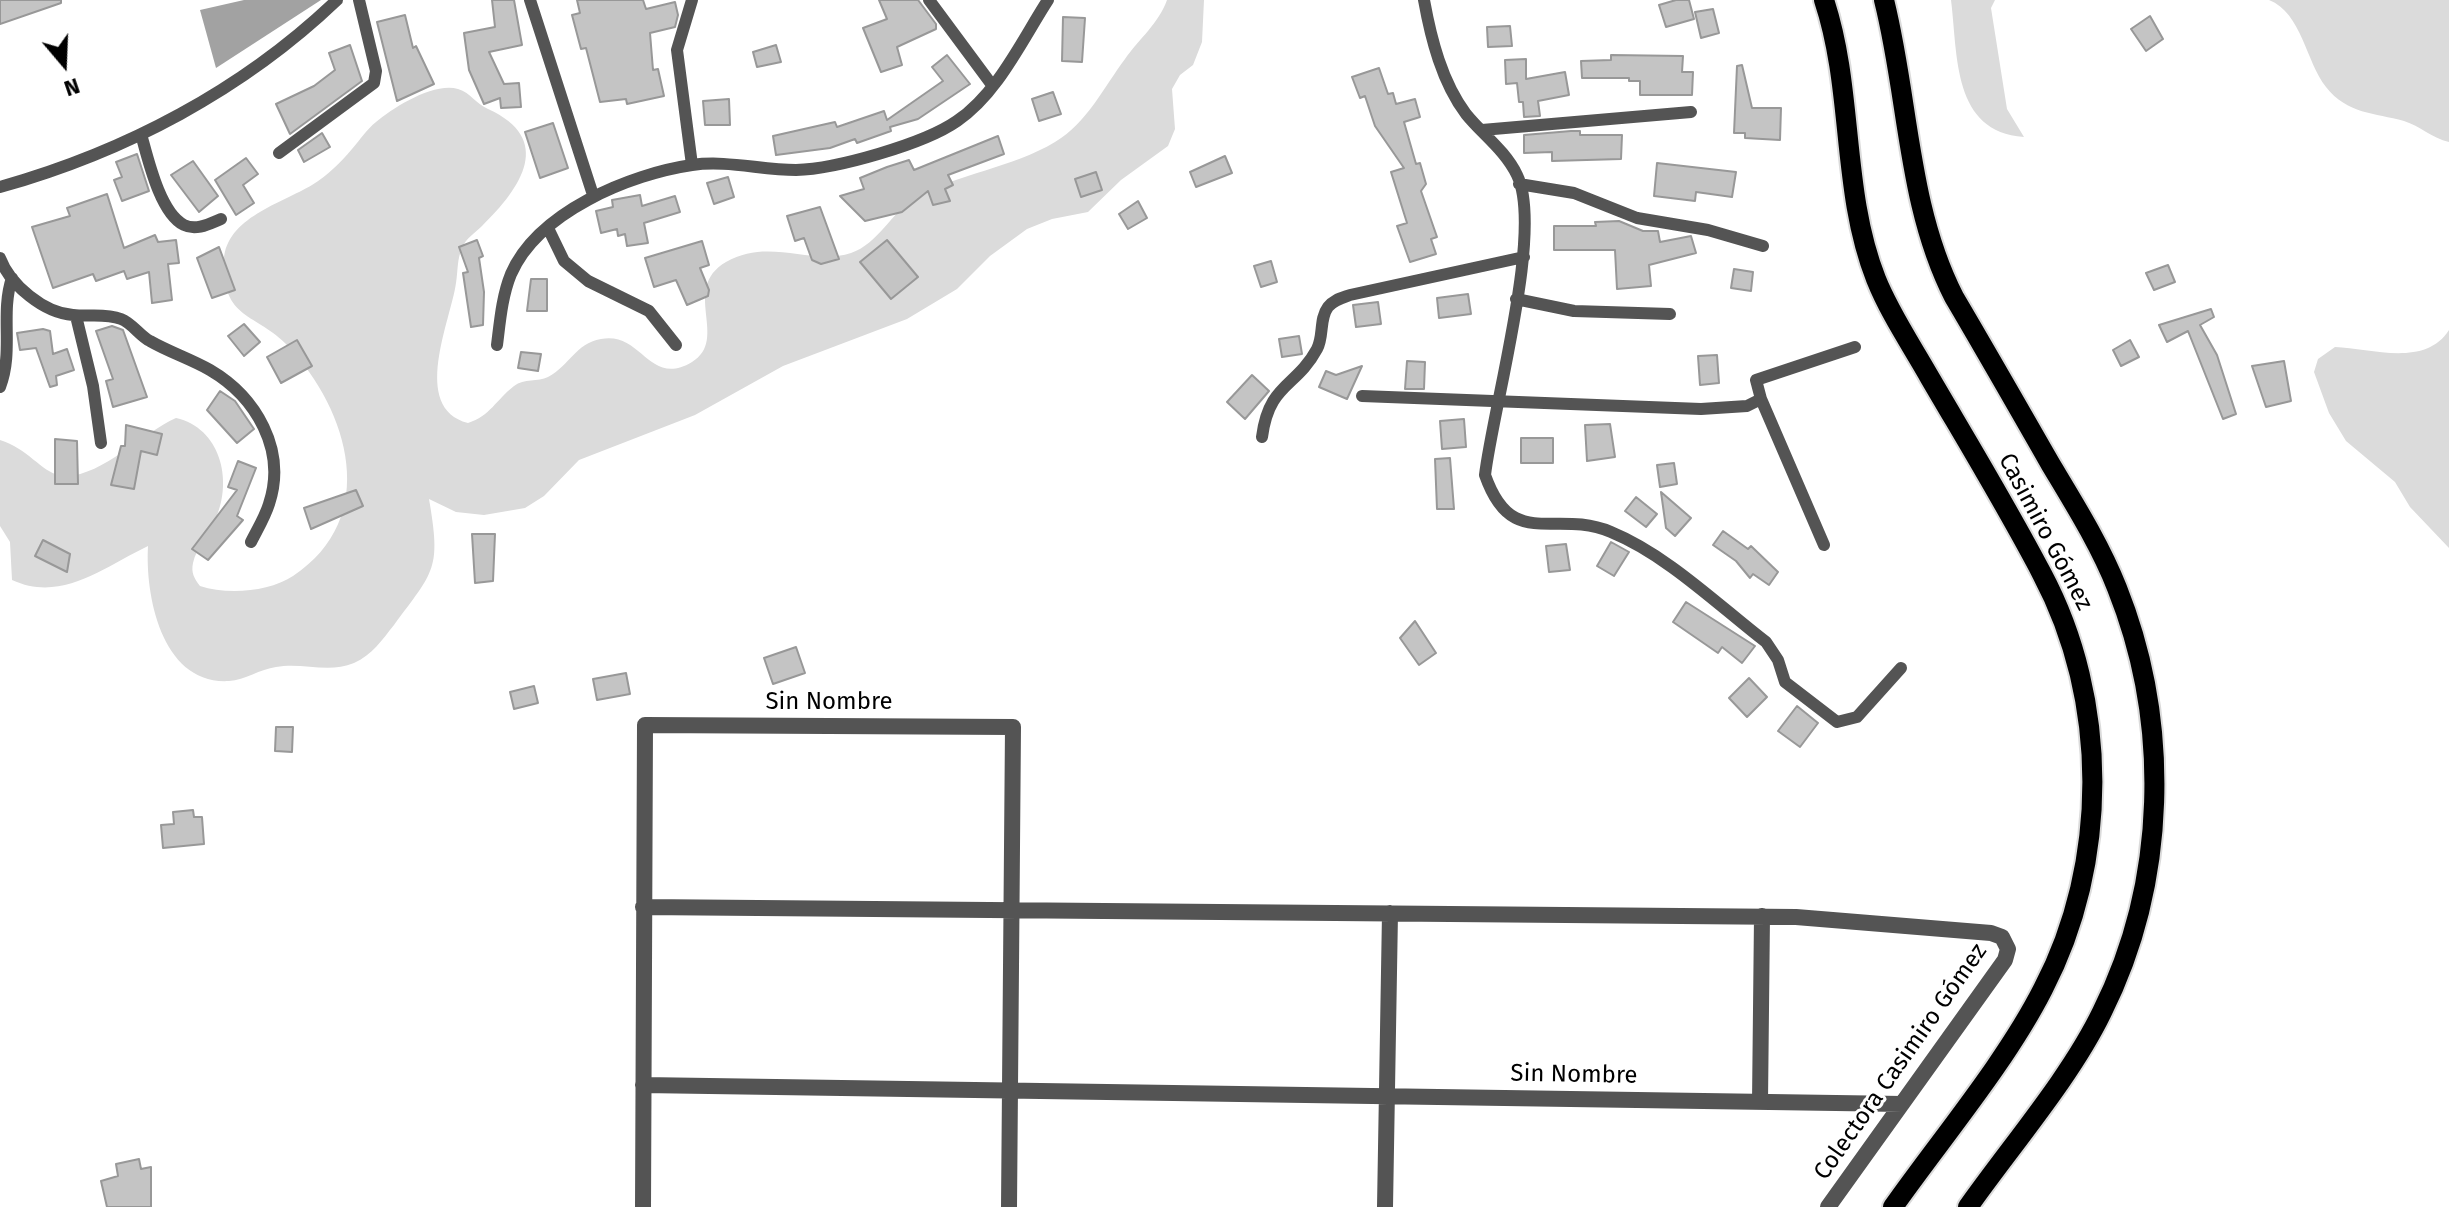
<!DOCTYPE html>
<meta charset="utf-8">
<style>
body{margin:0}
#map{position:relative;width:2449px;height:1207px;overflow:hidden;background:#fff;font-family:"Fira Sans",sans-serif}
canvas{display:block}
.north{position:absolute;left:24px;top:24px;width:80px;height:80px;-webkit-text-stroke:6px #fff;paint-order:stroke;rotate:161deg;font-size:22px;font-weight:700;line-height:32px;text-align:center;color:#000}
.north::after{content:'';display:block;margin:auto;width:28px;height:36px;background:#000;clip-path:polygon(50% 0,100% 100%,50% 72%,0 100%)}
</style>
<div id="map">
<canvas width="2449" height="1207"></canvas>
<div class="north">N</div>
</div>
<script>
const ctx = document.querySelector('canvas').getContext('2d');
ctx.lineJoin = 'round';
function paint(path, color) { ctx.fillStyle = color; ctx.fill(path, 'evenodd'); }
function strokePath(path, color, width, dash) { ctx.strokeStyle = color; ctx.lineWidth = width; ctx.lineCap = dash ? 'butt' : 'round'; ctx.setLineDash(dash || []); ctx.stroke(path); }
function write(font, color, halo, rows, align = 'center') {
  ctx.font = font + ' "Fira Sans",sans-serif'; ctx.lineWidth = 6; ctx.setLineDash([]); ctx.textBaseline = 'middle'; ctx.strokeStyle = halo; ctx.fillStyle = color; for (const [text, x, y, turn = 0] of rows) {
    ctx.save(); ctx.translate(x, y); ctx.rotate((+turn || 0) * Math.PI / 180); ctx.textAlign = isNaN(turn) ? turn : align; if (halo) ctx.strokeText(text, 0, 0); ctx.fillText(text, 0, 0); ctx.restore();
  }
}
const green = new Path2D(`
 M1167,0H1204L1202,42L1193,65L1180,75L1172,89L1175,129L1168,146L1121,180L1088,212L1052,219L1027,229L990,256L957,289L907,319L783,366L695,415L579,460L544,496L525,508L484,515L456,512L429,499C441,569 435,570 394,625C382,640 372,655 354,663C328,674 303,662 276,667C260,669 245,680 229,681C162,685 145,596 148,546C104,567 62,603 12,580L10,542L0,526V440C27,448 42,472 59,475C95,483 143,432 176,418C220,428 233,479 216,518C210,533 196,548 193,563C191,573 194,578 200,586C227,595 269,592 293,576C381,518 349,411 288,346C257,313 221,320 224,260C226,218 282,203 312,185C328,175 340,163 352,149C360,140 367,129 376,122C394,107 434,82 458,89C471,93 476,104 488,109C554,139 522,187 482,226C475,233 466,238 462,248C457,259 458,271 456,283C451,320 410,408 468,423C490,416 496,400 514,386C524,378 538,382 548,377C570,365 575,344 601,339C642,331 649,388 692,362C730,339 680,289 726,262C769,237 811,266 851,253C878,244 891,213 915,198C959,173 1012,168 1055,142C1087,123 1104,87 1125,59C1139,39 1159,23 1167,0Z
 M1951,0H1995L1991,8L2007,109L2024,137C1952,132 1958,55 1951,0Z
 M2269,0H2449V142C2432,138 2420,126 2404,121C2375,113 2347,114 2326,87C2306,62 2302,13 2269,0Z
 M2449,330V548L2410,507L2395,482L2346,441L2329,413L2314,372L2318,359L2335,347C2370,348 2425,368 2449,330Z`);
const water = new Path2D(`
 M244,0H321L216,68L200,10Z`);
const building = new Path2D(`
 M0,0H61V3L0,24Z
 M492,0H514L522,45L489,52L504,84L519,83L521,107L501,108L500,98L484,104L469,70L464,33L495,27Z
 M577,0H643L646,9L675,2L678,15L675,27L650,33L653,70L658,69L664,96L627,104L626,99L600,102L586,48L581,49L572,15L580,13Z
 M879,0H918L936,24V29L897,47L902,65L881,72L863,28L887,19Z
 M1676,0H1689L1694,19L1666,27L1659,5Z
 M1713,9L1719,33L1701,38L1695,12Z
 M405,15L413,48L416,46L434,84L397,101L377,22Z
 M2150,16L2163,39L2146,51L2131,29Z
 M1063,17L1085,18L1082,62L1062,61Z
 M1510,26L1512,46L1488,47L1487,27Z
 M350,45L362,81L290,134L276,104L314,86L335,70L329,53Z
 M776,45L781,62L757,67L753,52Z
 M947,55L970,84L918,119L890,127L891,131L857,143L855,139L830,148L776,155L773,136L835,122L837,127L884,111L887,120L943,81L932,67Z
 M1611,55L1683,56L1682,72H1693L1692,95H1640V81H1629V78H1582L1581,61L1611,60Z
 M1526,59V79L1565,72L1569,95L1538,101L1540,116L1524,117L1523,102H1519L1517,83L1506,84L1505,60Z
 M1742,65L1752,108H1781L1780,140L1745,138V133H1734L1737,66Z
 M1379,68L1388,94L1393,93L1396,104L1415,99L1420,117L1404,122L1416,164L1420,163L1426,184L1421,191L1437,237L1431,239L1436,254L1410,262L1397,226L1407,223L1391,172L1404,168L1375,126L1365,96L1360,98L1352,77Z
 M1053,92L1061,114L1039,121L1032,99Z
 M729,99L730,125H705L703,101Z
 M553,123L568,168L540,178L525,132Z
 M1571,131H1580V135H1622L1621,159L1552,161V152L1524,153V135Z
 M322,133L330,147L304,162L298,150Z
 M998,136L1004,154L948,175L953,185L945,189L950,201L933,205L928,191L902,212L865,221L840,196L864,189L860,178L887,167L909,160L914,170Z
 M137,154L149,191L122,201L114,180L122,177L116,162Z
 M1225,156L1232,173L1196,187L1190,172Z
 M246,158L258,174L243,185L254,203L236,215L215,180Z
 M193,161L218,196L199,212L171,175Z
 M1657,163L1736,172L1732,197L1696,192L1695,201L1654,196Z
 M1096,172L1102,190L1081,197L1075,179Z
 M728,177L734,197L714,204L707,183Z
 M107,194L124,248L155,235L158,242L176,240L179,263L168,264L172,300L152,303L149,272L127,279L124,271L96,281L93,274L53,288L32,227L70,216L67,208Z
 M640,195L642,206L675,196L680,212L644,223L648,243L627,246L625,234L618,236L617,229L601,233L596,211L613,207L612,200Z
 M1138,201L1147,218L1128,229L1119,214Z
 M820,207L839,259L821,264L812,260L804,238L795,241L787,216Z
 M1619,221L1643,231H1658L1660,242L1691,236L1696,253L1649,265L1651,286L1617,289L1615,250H1554V226H1596L1595,222Z
 M477,240L483,256L479,258L484,292L483,325L471,327L463,273L468,272L459,247Z
 M887,240L918,277L891,299L860,262Z
 M702,241L709,265L700,268L709,290L708,296L687,305L676,280L654,287L645,258Z
 M219,247L235,290L212,298L197,258Z
 M1271,261L1277,282L1261,287L1254,266Z
 M2168,265L2175,282L2154,290L2146,273Z
 M1734,269L1753,272L1751,291L1731,288Z
 M531,279H547V311H527Z
 M1468,294L1471,314L1439,318L1437,298Z
 M1378,302L1381,324L1356,327L1353,305Z
 M2211,309L2214,317L2200,325L2217,355L2236,414L2223,419L2188,331L2167,342L2159,325Z
 M244,324L260,342L244,356L228,336Z
 M112,326L123,330L147,397L113,407L106,381L113,379L96,331Z
 M43,329L50,331L53,354L67,349L74,370L56,376L57,385L50,387L36,348L20,350L17,333Z
 M1299,336L1302,354L1282,357L1279,339Z
 M297,340L312,366L281,383L267,357Z
 M2130,340L2139,357L2121,366L2113,350Z
 M521,352L541,354L538,371L518,368Z
 M1717,355L1719,383L1700,385L1698,356Z
 M1407,361L1425,362L1424,389H1405Z
 M2284,361L2291,401L2266,407L2252,366Z
 M1362,366L1347,399L1319,387L1326,371L1336,375Z
 M1252,375L1269,391L1245,419L1227,402Z
 M220,391L235,401L254,429L237,443L207,410Z
 M1464,419L1466,447L1442,449L1440,421Z
 M1610,424L1615,457L1587,461L1585,425Z
 M126,425L162,434L157,455L141,451L134,489L111,485L121,446H125Z
 M1521,438H1553V463H1521Z
 M55,439L77,441L78,484H55Z
 M1450,458L1454,509H1437L1435,459Z
 M238,461L256,468L237,516L243,520L208,560L192,549L237,490L228,487Z
 M1674,463L1677,484L1660,487L1657,465Z
 M356,490L363,506L311,529L304,508Z
 M1661,492L1691,518L1675,536L1666,528Z
 M1636,497L1657,514L1646,527L1625,511Z
 M1723,531L1748,549L1751,546L1778,572L1769,585L1753,574L1750,578L1736,561L1713,545Z
 M472,534H495L493,581L475,583Z
 M43,540L70,554L67,572L35,556Z
 M1611,542L1629,552L1614,576L1597,566Z
 M1566,544L1570,570L1549,572L1546,546Z
 M1686,602L1755,646L1742,663L1722,647L1718,653L1673,622Z
 M1415,621L1436,653L1419,665L1400,638Z
 M796,647L805,673L773,684L764,658Z
 M626,673L630,694L597,700L593,679Z
 M1749,678L1767,697L1747,717L1729,698Z
 M534,686L538,703L514,709L510,692Z
 M1797,706L1818,723L1800,747L1778,731Z
 M276,727H293L292,752L275,751Z
 M193,810L194,817H202L204,844L163,848L161,825L174,824L173,812Z
 M139,1159L141,1169L151,1167V1207H107L101,1181L118,1176L116,1164Z`);
const lane = new Path2D(`
 M530,0L593,195
 M692,0L677,50L692,165
 M929,0L992,85
 M1424,0C1431,39 1442,82 1466,114C1482,134 1505,150 1517,175C1544,230 1493,407 1485,475C1512,552 1554,508 1611,532C1667,555 1718,605 1766,642L1778,660L1785,682L1837,722L1857,717L1901,668
 M1482,130L1691,112
 M141,134C148,159 160,213 184,225C196,231 209,224 221,219
 M279,153L374,83L376,71L359,0
 M1519,184L1574,193L1637,218L1708,230L1763,246
 M0,187C125,152 243,90 337,0
 M548,228L564,261L588,281L649,311L676,345
 M0,258C10,285 44,313 73,315C89,317 105,313 121,319C132,323 140,336 150,341C169,352 191,359 210,370C256,397 287,450 269,504C265,517 257,530 251,542
 M1516,299L1574,311L1670,314
 M76,316L93,386L101,443
 M497,345C500,321 502,296 511,274C538,212 630,174 692,165C727,160 761,170 796,170C836,169 924,144 957,121C998,93 1022,40 1048,0
 M0,387C14,351 0,314 12,278
 M1362,396L1701,409L1747,406L1761,399
 M1262,437C1269,383 1296,388 1317,349C1324,336 1319,319 1328,307C1333,300 1342,298 1350,295L1524,257
 M1824,545L1761,399L1756,380L1855,347`);
const street = new Path2D(`
 M643,907L1796,917L1991,933L2002,937L2008,949L2005,960L1828,1207
 M643,1085L1902,1104
 M1760,1102L1762,916
 M643,1207L645,725L1013,727L1009,1207
 M1385,1207L1390,913`);
const primary = new Path2D(`
 M1824,0C1854,90 1841,191 1876,279C1890,314 1912,346 1930,378C1968,443 2007,507 2042,574C2109,700 2109,863 2043,989C2006,1062 1941,1139 1893,1207
 M1884,0C1909,99 1907,205 1954,297C1987,353 2019,409 2051,465C2075,505 2100,545 2117,588C2171,723 2167,882 2102,1012C2070,1078 2011,1146 1968,1207`);
const streetNames = [
 ["Casimiro Gómez",2045,532,62],
 ["Sin Nombre",829,702],
 ["Colectora Casimiro Gómez",1901,1062,-55],
 ["Sin Nombre",1574,1075,1]
];
paint(green, '#dbdbdb');
paint(water, '#a2a2a2');
paint(building, '#c4c4c4');
strokePath(building, '#989898', 2);
strokePath(primary, '#dbdbdb', 24);
strokePath(lane, '#545454', 12);
strokePath(street, '#545454', 16);
strokePath(primary, '#000', 20);
write('24px', '#000', '#fff', streetNames);
</script>
